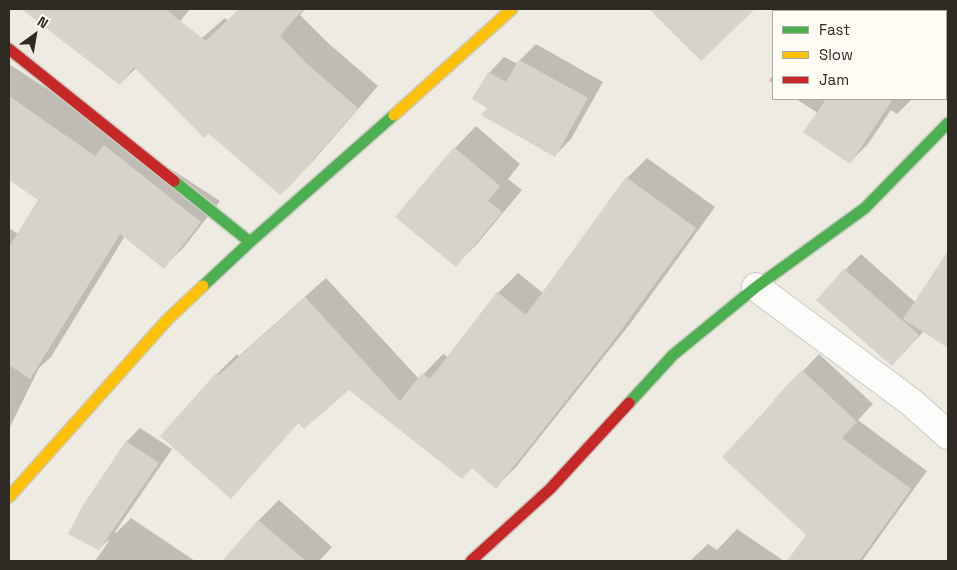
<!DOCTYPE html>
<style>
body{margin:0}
#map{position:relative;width:957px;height:570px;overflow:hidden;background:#eeece2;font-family:"Space Grotesk",sans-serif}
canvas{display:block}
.frame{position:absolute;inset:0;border:10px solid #2e2b25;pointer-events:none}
.legend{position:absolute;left:772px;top:10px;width:175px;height:90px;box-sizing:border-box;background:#fefcf5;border:1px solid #aba8a2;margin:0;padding:6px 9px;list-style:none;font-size:15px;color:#2e2b25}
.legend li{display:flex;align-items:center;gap:10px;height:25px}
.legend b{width:25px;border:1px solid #aba8a2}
.north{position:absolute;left:10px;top:10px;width:50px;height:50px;-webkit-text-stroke:4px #fefcf5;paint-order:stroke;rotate:32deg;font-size:14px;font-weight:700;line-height:20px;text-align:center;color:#2e2b25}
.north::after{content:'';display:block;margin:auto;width:18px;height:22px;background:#2e2b25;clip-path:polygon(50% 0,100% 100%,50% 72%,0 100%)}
</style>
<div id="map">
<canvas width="957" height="570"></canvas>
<div class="frame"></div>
<ul class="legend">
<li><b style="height:6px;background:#4caf50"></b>Fast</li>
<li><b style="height:6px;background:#ffc107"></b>Slow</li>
<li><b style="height:6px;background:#c62828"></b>Jam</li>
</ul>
<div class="north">N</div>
</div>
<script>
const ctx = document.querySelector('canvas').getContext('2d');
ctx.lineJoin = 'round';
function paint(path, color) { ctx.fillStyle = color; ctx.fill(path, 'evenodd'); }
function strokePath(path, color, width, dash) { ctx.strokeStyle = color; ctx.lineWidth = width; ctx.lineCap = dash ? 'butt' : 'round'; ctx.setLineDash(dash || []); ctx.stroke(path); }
const shadow = new Path2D(`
 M23,9H190L159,48L136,68L120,84Z
 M240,9H305L300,15L328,43L378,86L313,161L292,182L173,63L225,18L228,21Z
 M651,9H753L701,60Z
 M828,9H948V40L946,43V11H826Z
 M536,44L603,82L571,139L555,155L489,107V73L504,57L518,64L520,60Z
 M9,64L220,201L184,247L164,267L125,236L51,357L39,368L9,429V228L18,234L39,200L9,178Z
 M773,75V83L769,81Z
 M796,99H912L897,114L891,110L868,144L850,162L818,113Z
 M476,126L520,164L508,179L522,190L477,244L456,265L397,216L455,148Z
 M647,158L715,207L630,324L516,467L496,487L473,467L462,478L349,388L299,422L250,477L231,497L217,374L237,354L239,356L326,278L419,379L443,354L448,357L498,293L518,273L543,293L627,178Z
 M861,254L916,303L948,254V347L924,331L892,365L818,300L845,270Z
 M819,354L873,404L858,420L927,471L862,561H788L808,535L803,371Z
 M140,428L172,449L115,532L116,533L131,518L195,561H95L109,541L108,540L99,549L84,505L127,441Z
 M279,500L332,547L319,561H223L259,520Z
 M737,529L784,561H690L708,544L717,550Z`);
const building = new Path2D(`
 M21,9H165L206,41L239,9H303L280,36L307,64L358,108L293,183L280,195L209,134L204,138L134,67L120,85Z
 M649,9H755L701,61Z
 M519,60L588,98L555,157L481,115L487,108L472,99L488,72L506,82Z
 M9,96L95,156L104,145L201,222L164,269L120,234L30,379L9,365V247L38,200L9,180Z
 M826,99H893L850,164L803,132Z
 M454,147L500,186L488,201L502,212L456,267L395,217Z
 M626,177L696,228L610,345L496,489L472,468L462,479L349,390L304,429L298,423L231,499L160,436L216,373L219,375L305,297L400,401L422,373L430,379L497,292L526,315Z
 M948,251V348L903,319Z
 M844,269L919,335L892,366L816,300Z
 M802,370L857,422L842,438L911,489L859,561H787L806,535L722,457L774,401L773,400Z
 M126,441L159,463L99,550L68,534L83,505Z
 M258,520L306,561H222Z`);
const street = new Path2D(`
 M756,287L911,402L948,435`);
const fast = new Path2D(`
 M174,181L250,242
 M203,286L250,242L394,115
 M629,403L673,355L756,287L865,208L948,123`);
const slow = new Path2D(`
 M394,115L512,9
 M9,497L167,320L203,286`);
const jam = new Path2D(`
 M9,49L174,181
 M471,561L550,489L629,403`);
paint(shadow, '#0003');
paint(building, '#d5d3cb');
strokePath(street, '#cbc9c0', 30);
strokePath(fast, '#cbc9c0', 14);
strokePath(slow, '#cbc9c0', 14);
strokePath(jam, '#cbc9c0', 14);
strokePath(street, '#fcfcfb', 28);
strokePath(fast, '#4caf50', 11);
strokePath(slow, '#ffc107', 11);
strokePath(jam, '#c62828', 11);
</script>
